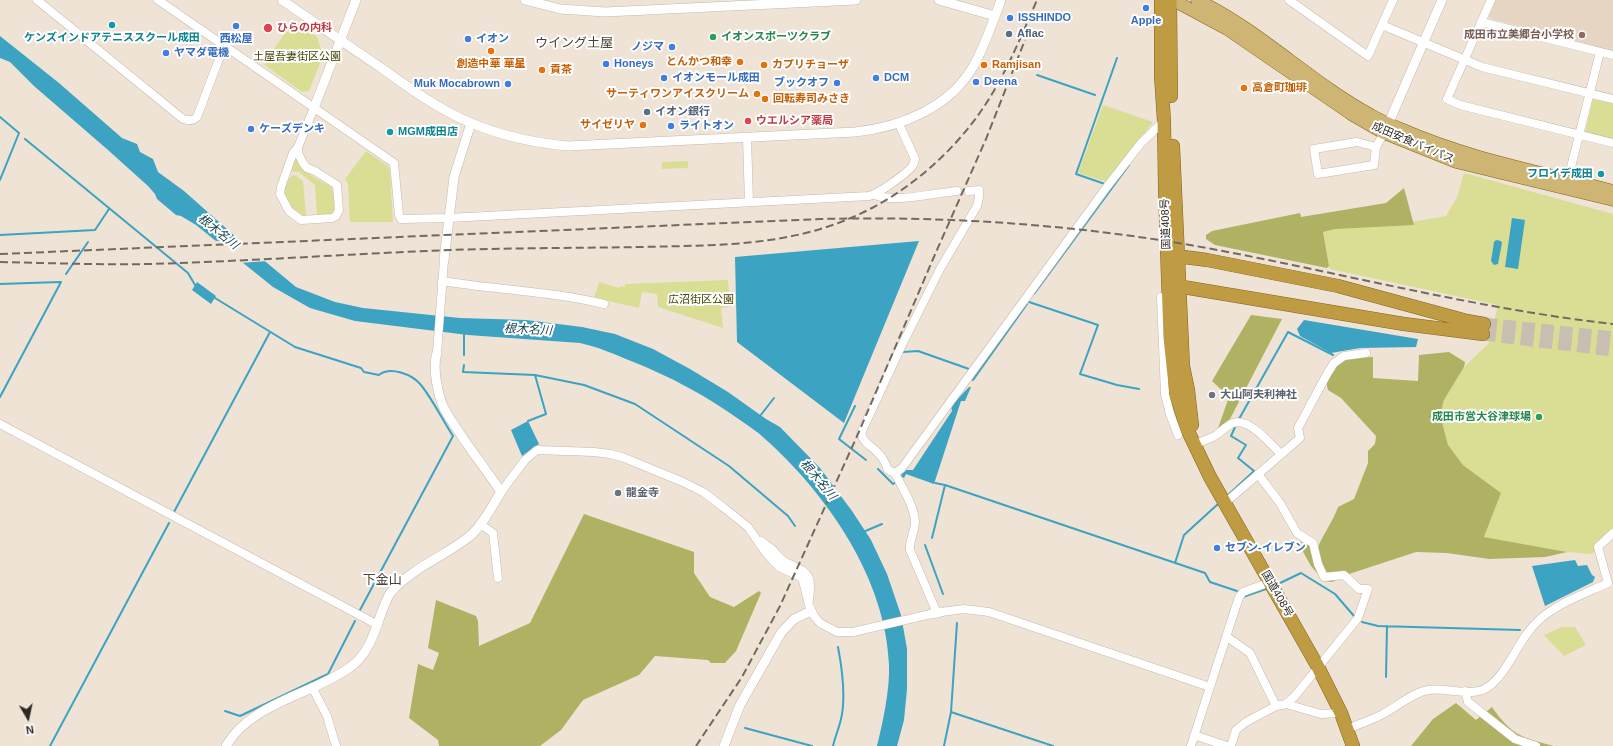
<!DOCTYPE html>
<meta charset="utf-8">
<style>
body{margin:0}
#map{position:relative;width:1613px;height:746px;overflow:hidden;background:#efe3d5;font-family:Arial,sans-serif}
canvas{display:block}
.north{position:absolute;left:8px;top:698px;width:40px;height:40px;-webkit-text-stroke:3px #fff;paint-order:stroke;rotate:171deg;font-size:11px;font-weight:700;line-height:16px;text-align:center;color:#2d2823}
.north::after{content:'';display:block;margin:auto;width:14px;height:18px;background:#2d2823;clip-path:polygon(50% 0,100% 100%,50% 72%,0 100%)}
</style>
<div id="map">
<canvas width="1613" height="746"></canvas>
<div class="north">N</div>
</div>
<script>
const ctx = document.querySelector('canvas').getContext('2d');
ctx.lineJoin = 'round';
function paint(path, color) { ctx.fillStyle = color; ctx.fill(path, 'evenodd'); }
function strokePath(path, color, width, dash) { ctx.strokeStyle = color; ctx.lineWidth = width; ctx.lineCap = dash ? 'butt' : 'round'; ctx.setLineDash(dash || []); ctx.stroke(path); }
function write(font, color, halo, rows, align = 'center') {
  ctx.font = font + ' Arial,"Noto Sans JP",sans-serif'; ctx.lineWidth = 4; ctx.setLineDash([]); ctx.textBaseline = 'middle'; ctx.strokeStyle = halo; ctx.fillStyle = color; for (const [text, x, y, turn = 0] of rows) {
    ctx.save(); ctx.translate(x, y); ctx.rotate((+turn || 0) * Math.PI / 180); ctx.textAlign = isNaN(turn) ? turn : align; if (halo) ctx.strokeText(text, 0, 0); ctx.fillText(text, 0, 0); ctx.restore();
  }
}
const built = new Path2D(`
 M1496,0H1613V50L1491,19L1489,16Z`);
const green = new Path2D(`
 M294,21L317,37L323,56L309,91L302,92L263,64Z
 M1593,99L1613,103V139L1585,133Z
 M1103,105L1153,122L1107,182L1078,173Z
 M366,151L388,166L390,171L393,222H350L348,184L345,179Z
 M295,156L297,157C299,171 319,180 331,187C335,195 337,208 332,215L319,216L317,215L315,185L299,172L290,171Z
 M688,161V168L662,169V162Z
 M1464,173L1613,214V538L1603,549L1590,554L1567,552L1484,537L1501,493L1463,465L1448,445L1440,415L1444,400L1464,367L1489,343L1498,305L1330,269L1329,266L1323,232L1335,229L1412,222L1446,216L1457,197Z
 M293,175L298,177L303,181L306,216L303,217L291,208L283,192L285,183Z
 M728,280L730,306L721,308L723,328L658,307L657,294L642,292L639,308L594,298L599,282L619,288L620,286L625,287V284Z
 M1562,627H1575L1586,645L1564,656L1544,635Z`);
const forest = new Path2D(`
 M1404,188L1414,225L1335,229L1323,232L1329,266L1327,268L1215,245L1206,239V235L1212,231L1300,213L1301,217L1386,203Z
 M1251,315L1282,319L1230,419L1217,431L1229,397L1212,381Z
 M1449,352L1465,362L1464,367L1444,400L1440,415L1448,445L1463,465L1501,493L1484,537L1567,552L1545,557L1489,559L1447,553L1416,552L1346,575L1332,582L1324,581L1311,566L1297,541L1318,547C1324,533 1333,521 1338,507L1354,499L1368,463V451L1375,444L1376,436L1341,398L1328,390L1326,381C1344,355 1342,358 1373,357V378L1418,381L1419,355Z
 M584,514L694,552V573L710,597L734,607L759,591L761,593L736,651L725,663H711L708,660L655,656L639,675L583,700L561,730L540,746H439L438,740L409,718L418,664L433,670L439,653L428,648L436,600L476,616L478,621L479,646L530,623Z
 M1456,703L1476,720L1492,707C1512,736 1521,737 1554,746H1411L1433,719Z`);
const water = new Path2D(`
 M0,36L59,83L122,138L137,144L140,152L153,159L158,172L184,191L237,238L296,287L335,302L363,308L460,318L526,320L582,327L615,334L653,349L690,369L728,392L766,419L780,427L820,468L852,511L871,540L887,574L901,615L907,649V689L904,720L897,746H877C883,722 890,689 889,665C886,579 827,494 764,438C757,431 748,426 740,420C705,395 671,377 631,361C614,354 598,347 580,343L468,335L355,321L310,308L273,287L196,225L181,216L176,215L157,199L155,194L148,186L108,150L34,86L10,62L0,58Z
 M1512,218L1525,220L1518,269L1505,267Z
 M1496,240L1501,241L1502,243L1498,264L1494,265L1491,261L1494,242Z
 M919,241L844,423L737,342L735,257Z
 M197,282L216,296L211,304L192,290Z
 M1304,320L1418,339L1416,347L1360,348L1331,353L1300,336L1297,329Z
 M969,387H971L965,401H961L934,484L906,474L904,478L900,476L906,470H913L952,411L951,406Z
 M528,421L539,444L522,456L511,430Z
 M1575,560L1578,566L1587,565L1592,575L1595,577L1593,582L1545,606L1532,566Z`);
const pier = new Path2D(`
 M242,240L268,261L240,263L213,241Z`);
const stream = new Path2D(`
 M1037,75L1095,95
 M0,117L19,133L0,180
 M25,139L188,273L195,285
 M1105,184L1076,174L1117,58
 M0,235L95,230L109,209
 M66,274L88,242
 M0,284L60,282
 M1034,294L1129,165
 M215,298L295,347L361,368L364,372L379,375C390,366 412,374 421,385C433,400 442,419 453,436L360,610
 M1029,302L1098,325L1080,374L1117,385L1139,389
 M903,352L918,351L969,369
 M464,355V334
 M464,365L463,372L535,375L546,414L528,421
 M535,375L584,385L635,404L729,466L788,516L795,526
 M973,380L1027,304
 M0,397L61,282
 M855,406L839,439L866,460
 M760,416L774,398
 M1239,419L1288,332L1333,355
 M878,469L893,484L896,482
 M935,483L945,485L1205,573L1210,582L1237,591
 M1228,495L1254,471L1238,458L1246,445L1231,436L1236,425
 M174,512L270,332
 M863,532L882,524
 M932,538L945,485
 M925,545L943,594
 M1175,563L1184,535L1218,504
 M1278,584L1301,573L1335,594L1354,616
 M1243,597L1266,589
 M1362,622L1378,626L1520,630
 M1386,677L1387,626
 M225,711L240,716L328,674L355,621
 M951,712L1053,746
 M745,728L812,746
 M50,746L169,523
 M833,746C835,737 839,728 841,719C846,698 842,668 838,647
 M944,746L951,712L957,623`);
const trunkTunnel = new Path2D(`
 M1484,324L1613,338
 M1483,334L1613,350`);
const minor = new Path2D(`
 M37,0L183,119C189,121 193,121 197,117L224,46
 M158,0L394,163L399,215L401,219L448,218L869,196C878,194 908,173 913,165C914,163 914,161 915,159L899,124
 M1289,0L1368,56L1393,0
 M1491,0L1447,99L1460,105L1613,143
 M1481,22L1613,55
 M1382,25L1482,67L1613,99
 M747,138L749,202
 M298,147V153L303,163L307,168L315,171L337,185L339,210L336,216L332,218L301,220L289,211L280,194L281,187L293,153L298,147L314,108
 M1376,147L1357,142L1314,149L1318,174L1374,165L1376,147L1384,133
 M1568,179L1600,52
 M875,195C894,203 936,193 957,191
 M442,281C496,290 551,291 604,304
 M1161,297L1165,394L1170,414L1178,435
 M437,353L444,260
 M0,424L378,625
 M1195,444C1201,442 1208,439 1215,436C1221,432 1226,426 1233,423C1249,417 1271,445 1281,454
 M895,473L902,468L1106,188L1141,143L1164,121
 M501,492L525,460L537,450L594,452L610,454L622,457L683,482L703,492L723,507L748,527L766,553L779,567L801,577L803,581L809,605L814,616L820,623L837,632H853L931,614
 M1225,503L1300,438L1298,428L1327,374L1334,363L1344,356L1366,353
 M480,524L493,533L498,578
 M761,541C765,544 770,547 773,550C777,554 780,559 784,561C807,573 813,571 809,600
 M941,612L964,609L989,612L1210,687
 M937,613L910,550C909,540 915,532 915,522C914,505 902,488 895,473L888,470C886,465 884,459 880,455C873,446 864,445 861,433L900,349L940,269L977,206L979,197V190L969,191
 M1227,637L1250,653L1276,706
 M312,687L327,716L336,746
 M1465,691L1468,702L1515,739L1536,746
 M1286,704L1321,714L1341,713
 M1347,729C1359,724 1372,720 1383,714C1398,706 1412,693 1428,690C1446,687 1473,698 1488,687C1506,674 1515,649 1529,631C1546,607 1582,595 1608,583L1598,547L1613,533
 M1194,735L1227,746
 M1191,746L1239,597L1243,592L1270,582
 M1231,746L1236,730L1246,722L1276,706L1286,704L1295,696L1358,618L1368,589H1359L1344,575L1324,577L1318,564L1313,543L1297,533L1280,503L1258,474`);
const tertiary = new Path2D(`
 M282,0C314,22 347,45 380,67C409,88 438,109 471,123C502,136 535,143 568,146L855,132C901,127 950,108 974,65C985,45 993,22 1001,0
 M525,0L560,9L605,12L856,0
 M939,0L995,16
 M314,108L356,0
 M1386,129L1442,0
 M444,260L454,177L471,123
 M931,614L941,612
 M226,746C251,703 311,695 349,668C368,655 374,634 381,614C384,607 386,599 391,592C412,568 445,556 470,536C483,525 492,506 501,492C483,465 461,438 445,410C438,397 432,367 437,353
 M724,746L740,705L781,633L794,619L811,611`);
const primary = new Path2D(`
 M1173,0L1227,29L1351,114L1384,133L1456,162L1613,200
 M1197,0C1260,30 1310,82 1371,115C1381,121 1391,125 1401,129C1469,159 1542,172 1613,191`);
const trunk = new Path2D(`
 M1161,0V76L1164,121L1165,190L1170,337L1176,394L1187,429L1210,477L1318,667L1341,713L1353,746
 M1170,0L1171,96
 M1173,146L1183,366L1188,390L1192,425
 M1169,255L1207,260L1338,286L1467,321L1484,324
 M1171,285L1404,324L1483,334`);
const rail = new Path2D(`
 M0,254L821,219C945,216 1068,224 1190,245C1331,270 1470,308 1613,324
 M0,262C50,263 100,265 150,264C250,261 350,254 450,250C514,248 578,248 641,247C724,245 797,247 872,208C921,182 964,141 992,94C1010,64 1023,32 1037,0
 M696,746L742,677L780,606L858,434L933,259L986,139L1025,40`);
const markers = [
 [1146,8,4,"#3f7fe0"],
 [1010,18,4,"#3f7fe0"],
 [112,25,4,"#0f9aa8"],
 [236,26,4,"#3f7fe0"],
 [268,28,5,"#e0444e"],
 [1009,34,4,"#5c6f8a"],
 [1582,35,4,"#8d6e63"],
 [713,37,4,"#2e9e5b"],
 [468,39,4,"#3f7fe0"],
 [672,47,4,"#3f7fe0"],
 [491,51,4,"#e8710a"],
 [166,53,4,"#3f7fe0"],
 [740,62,4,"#e8710a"],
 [606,64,4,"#3f7fe0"],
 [764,65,4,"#e8710a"],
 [984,65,4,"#e8710a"],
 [542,70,4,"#e8710a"],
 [664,78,4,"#3f7fe0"],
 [876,78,4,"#3f7fe0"],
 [976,82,4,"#3f7fe0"],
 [837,83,4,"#3f7fe0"],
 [508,84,4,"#3f7fe0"],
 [1244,88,4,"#e8710a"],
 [757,94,4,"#e8710a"],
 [765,99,4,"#e8710a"],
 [647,112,4,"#5c6f8a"],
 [748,121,4,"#e0444e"],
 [643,125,4,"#e8710a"],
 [671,126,4,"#3f7fe0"],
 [251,129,4,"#3f7fe0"],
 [390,132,4,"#0f9aa8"],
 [1601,174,4,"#0f9aa8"],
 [1212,395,4,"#6b7280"],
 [1539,417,4,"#2e9e5b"],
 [618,493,4,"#6b7280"],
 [1217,548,4,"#3f7fe0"]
];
const shopNames = [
 ["ISSHINDO",1018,18],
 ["Apple",1146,21,"center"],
 ["西松屋",236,39,"center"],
 ["イオン",476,39],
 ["ノジマ",664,47,"right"],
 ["ヤマダ電機",174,53],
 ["Honeys",614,64],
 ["イオンモール成田",672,78],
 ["DCM",884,78],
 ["Deena",984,82],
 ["ブックオフ",829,83,"right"],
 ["Muk Mocabrown",500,84,"right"],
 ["ライトオン",679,126],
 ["ケーズデンキ",259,129],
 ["セブン-イレブン",1225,548]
];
const healthNames = [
 ["ひらの内科",277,28],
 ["ウエルシア薬局",756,121]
];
const serviceNames = [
 ["Aflac",1017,34],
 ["イオン銀行",655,112]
];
const educationNames = [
 ["成田市立美郷台小学校",1574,35]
];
const leisureNames = [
 ["イオンスポーツクラブ",721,37],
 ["成田市営大谷津球場",1531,417,"right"]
];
const cultureNames = [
 ["ケンズインドアテニススクール成田",112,38],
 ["MGM成田店",398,132,"left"],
 ["フロイデ成田",1593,174,"right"]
];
const parkNames = [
 ["土屋吾妻街区公園",297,57],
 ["広沼街区公園",701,300]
];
const foodNames = [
 ["とんかつ和幸",732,62,"right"],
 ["創造中華 華星",491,64,"center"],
 ["カプリチョーザ",772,65],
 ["Ramjisan",992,65],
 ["貢茶",550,70],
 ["高倉町珈琲",1252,88],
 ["サーティワンアイスクリーム",749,94,"right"],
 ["回転寿司みさき",773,99],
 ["サイゼリヤ",635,125,"right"]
];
const streetNames = [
 ["成田安食バイパス",1413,143,23],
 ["国道408号",1166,224,-92],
 ["国道408号",1277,594,60]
];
const worshipNames = [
 ["大山阿夫利神社",1220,395],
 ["龍金寺",626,493]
];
const waterNames = [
 ["根木名川",218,232,39],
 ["根木名川",528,330,3],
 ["根木名川",818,480,50]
];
const quarterNames = [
 ["ウイング土屋",574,43],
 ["下金山",382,580]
];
paint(built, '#e7d5c3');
paint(green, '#dade94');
paint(forest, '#aeb262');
paint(water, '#3ca3c2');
paint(pier, '#efe3d5');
strokePath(stream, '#3ca3c2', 2);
strokePath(trunkTunnel, '#c8beb1', 13, [13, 6]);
strokePath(minor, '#c5b9ac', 9);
strokePath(tertiary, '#c5b9ac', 10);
strokePath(primary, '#82631b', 13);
strokePath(trunk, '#82631b', 14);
strokePath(minor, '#fff', 8);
strokePath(tertiary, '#fff', 9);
strokePath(primary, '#cfb573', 12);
strokePath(trunk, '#bf9c44', 13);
strokePath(rail, '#726a62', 2, [8, 4]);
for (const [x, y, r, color] of markers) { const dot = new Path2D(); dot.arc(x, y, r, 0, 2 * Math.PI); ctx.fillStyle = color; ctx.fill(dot); strokePath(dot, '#fff', 1.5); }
write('bold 11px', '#366cbe', '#fff', shopNames, 'left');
write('bold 11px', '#be3a42', '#fff', healthNames, 'left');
write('bold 11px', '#4e5e75', '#fff', serviceNames, 'left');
write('bold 11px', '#785e54', '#fff', educationNames, 'right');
write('bold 11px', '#27864d', '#fff', leisureNames, 'left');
write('bold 11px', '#0d838f', '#fff', cultureNames);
write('11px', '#444505', '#fff', parkNames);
write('bold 11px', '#c56008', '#fff', foodNames, 'left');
write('11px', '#2d2823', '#fff', streetNames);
write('bold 11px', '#5b616d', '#fff', worshipNames, 'left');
write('italic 12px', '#1a4654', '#fff', waterNames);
write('13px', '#4c4237', '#fff', quarterNames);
</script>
